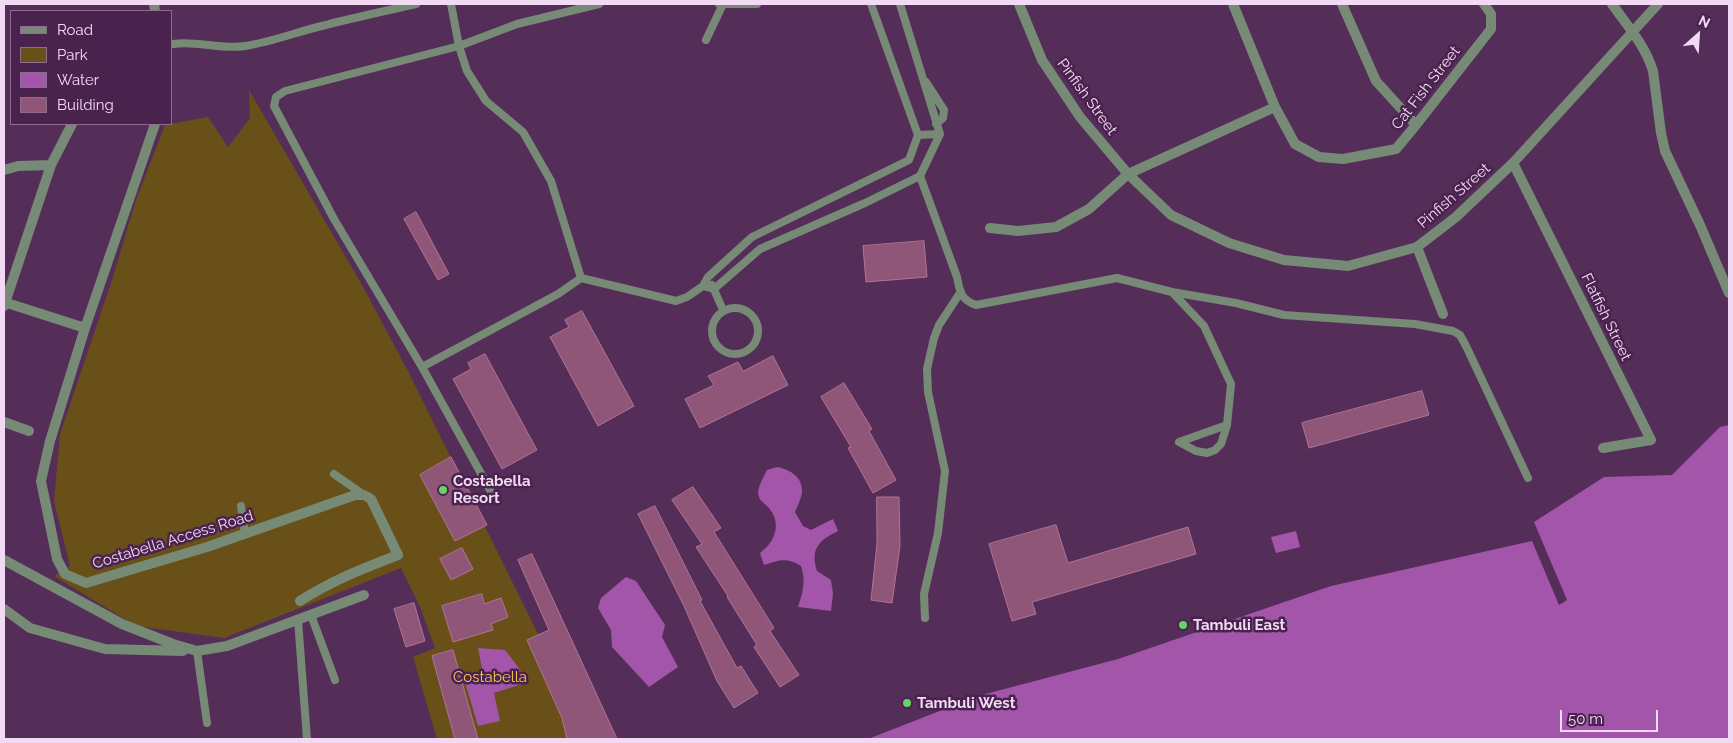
<!DOCTYPE html>
<style>
body{margin:0}
#map{position:relative;width:1733px;height:743px;overflow:hidden;background:#552d59;font-family:Raleway,sans-serif}
canvas{display:block}
.frame{position:absolute;inset:0;border:5px solid #f3daf4;pointer-events:none}
.legend{position:absolute;left:10px;top:10px;width:162px;height:115px;box-sizing:border-box;background:#4a224e;border:1px solid #8e6c90;margin:0;padding:6px 9px;list-style:none;font-size:15px;color:#f3daf4}
.legend li{display:flex;align-items:center;gap:10px;height:25px}
.legend b{width:25px;border:1px solid #8e6c90}
.north{position:absolute;left:1673px;top:10px;width:50px;height:50px;-webkit-text-stroke:4px #4a224e;paint-order:stroke;rotate:26deg;font-size:14px;font-weight:700;line-height:20px;text-align:center;color:#f3daf4}
.north::after{content:'';display:block;margin:auto;width:18px;height:22px;background:#f3daf4;clip-path:polygon(50% 0,100% 100%,50% 72%,0 100%)}
.scale{position:absolute;left:1560px;top:710px;width:98px;height:22px;box-sizing:border-box;border:2px solid #f3daf4;border-top:0;padding-left:6px;font-size:15px;line-height:18px;white-space:nowrap;color:#f3daf4;-webkit-text-stroke:4px #4a224e;paint-order:stroke}
</style>
<div id="map">
<canvas width="1733" height="743"></canvas>
<div class="frame"></div>
<ul class="legend">
<li><b style="height:6px;background:#768a75"></b>Road</li>
<li><b style="height:14px;background:#695018"></b>Park</li>
<li><b style="height:14px;background:#a255a9"></b>Water</li>
<li><b style="height:14px;background:#8f5678"></b>Building</li>
</ul>
<div class="north">N</div>
<div class="scale">50 m</div>
</div>
<script>
const ctx = document.querySelector('canvas').getContext('2d');
ctx.lineJoin = 'round';
function paint(path, color) { ctx.fillStyle = color; ctx.fill(path, 'evenodd'); }
function strokePath(path, color, width, dash) { ctx.strokeStyle = color; ctx.lineWidth = width; ctx.lineCap = dash ? 'butt' : 'round'; ctx.setLineDash(dash || []); ctx.stroke(path); }
function write(font, color, halo, rows, align = 'center') {
  ctx.font = font + ' Raleway,sans-serif'; ctx.lineWidth = 5; ctx.setLineDash([]); ctx.textBaseline = 'middle'; ctx.strokeStyle = halo; ctx.fillStyle = color; for (const [text, x, y, turn = 0] of rows) {
    ctx.save(); ctx.translate(x, y); ctx.rotate((+turn || 0) * Math.PI / 180); ctx.textAlign = isNaN(turn) ? turn : align; if (halo) ctx.strokeText(text, 0, 0); ctx.fillText(text, 0, 0); ctx.restore();
  }
}
const green = new Path2D(`
 M249,90L362,285L408,371L590,739H437L413,657L435,648L420,607L401,568L224,638L136,626L54,576L70,566L54,501L60,434L112,280L136,200L165,125L208,117L228,147L250,118Z`);
const water = new Path2D(`
 M1729,425V739H868L978,696L1118,659L1331,586L1532,541L1559,605L1567,600L1534,522L1604,477L1672,475L1720,427Z
 M777,467C791,470 803,477 802,493C801,499 797,507 795,512L803,526L811,530L833,519L838,531C819,540 810,549 817,571L831,580L833,594L831,611L798,607C803,592 806,581 801,566C786,557 780,560 764,565L760,553C775,542 782,524 769,508C765,503 758,501 758,492C759,485 764,476 767,470Z
 M1296,531L1300,547L1276,553L1271,537Z
 M626,577L636,581L665,625L662,637L678,667L649,687L612,647L611,630L598,608L601,598Z
 M478,648L505,650L519,668L525,683L494,693L500,721L478,726L464,679L483,674Z`);
const building = new Path2D(`
 M416,212L449,274L438,280L404,219Z
 M924,241L927,277L866,282L863,246Z
 M582,311L634,406L598,426L550,337L569,327L565,320Z
 M485,354L537,450L502,469L453,379L471,369L468,363Z
 M773,356L788,385L700,428L685,399L714,385L708,376L738,362L743,371Z
 M844,383L872,429L869,431L896,480L873,493L848,448L851,447L821,397Z
 M1422,391L1429,415L1309,448L1302,423Z
 M451,457L487,525L455,541L420,475Z
 M693,487L721,528L714,532L774,628L770,631L799,675L780,687L754,647L757,645L727,597L728,596L696,547L702,544L672,500Z
 M877,497H899L900,546L892,603L871,600L877,544Z
 M655,506L702,600L700,601L737,668L741,666L758,693L734,708L717,681L684,606L638,514Z
 M1056,525L1068,563L1188,527L1196,554L1032,602L1036,614L1012,621L989,544Z
 M462,548L473,569L451,580L440,559Z
 M532,554L579,656L617,739H567L562,718L527,640L549,630L518,560Z
 M482,594L484,604L501,598L508,617L491,624L493,630L453,642L442,606Z
 M414,603L425,641L406,647L394,609Z
 M453,650L478,739H455L432,656Z`);
const service = new Path2D(`
 M451,4L459,46L467,71L486,101L523,132L551,181L581,278
 M719,4H757
 M706,40L723,4
 M173,44C196,40 220,50 245,46C272,42 299,31 326,25C356,17 386,11 416,4
 M926,82L944,110L943,118L936,124
 M918,135L940,134
 M920,176L957,277C960,291 960,299 976,305L1117,278L1172,292L1204,326L1231,384L1227,425L1221,444L1215,450L1207,453L1196,451L1179,442L1227,425
 M712,285L723,310
 M703,286L714,289L760,249L865,203L920,176L940,134L900,4
 M1172,292L1236,303L1284,315L1415,324L1453,331L1460,335L1467,348L1528,478
 M712 331a23 23 0 1 1 46 0a23 23 0 1 1-46 0Z
 M422,367L558,294L581,278L664,298L676,301L687,297L703,286L708,277L752,237L909,160L918,135L871,4
 M334,474L364,495
 M494,497L422,367L334,219L274,106L276,97L285,91L459,46L517,24L599,4
 M241,506L245,534
 M311,615L335,680
 M925,618L924,594L938,533L945,471L928,392L927,369L934,338L939,325L960,293
 M298,620L307,739
 M197,651L207,723`);
const minor = new Path2D(`
 M154,4L155,11
 M1019,4L1042,60L1080,117L1128,174L1171,215L1229,243L1284,260L1348,266L1417,247L1456,217L1513,163L1658,4
 M1233,4L1275,107L1295,144L1319,157L1343,159L1396,149L1416,125L1491,29V14L1484,4
 M1342,4L1376,81L1416,125
 M1612,4C1627,25 1645,45 1653,71L1661,133L1665,151L1700,225L1729,293
 M155,124L85,328L50,441L41,481L57,559L65,574L86,583L207,547L355,495H364L371,499L398,555C364,568 331,581 300,601
 M1513,163L1651,440L1603,448
 M4,170L18,166L51,165
 M990,228L1018,231L1056,227L1089,209L1128,174L1275,107
 M1417,247L1443,314
 M4,302L85,328
 M4,306L51,165L72,124
 M4,422L29,431
 M4,560L122,624L173,644L197,651L227,646L364,595
 M4,609L30,628L105,649L183,651`);
const markers = [
 [443,490,5,"#65d467"],
 [1183,625,5,"#65d467"],
 [907,703,5,"#65d467"]
];
const streetNames = [
 ["Cat Fish Street",1426,88,-52],
 ["Pinfish Street",1087,97,54],
 ["Pinfish Street",1454,196,-41],
 ["Flatfish Street",1606,317,64],
 ["Costabella Access Road",173,540,-17]
];
const poiNames = [
 ["Costabella",453,481],
 ["Resort",453,498],
 ["Tambuli East",1193,625],
 ["Tambuli West",917,703]
];
const parkNames = [
 ["Costabella",490,677]
];
paint(green, '#695018');
paint(water, '#a255a9');
paint(building, '#8f5678');
strokePath(building, '#b07497', 1);
strokePath(service, '#768a75', 8);
strokePath(minor, '#768a75', 10);
for (const [x, y, r, color] of markers) { const dot = new Path2D(); dot.arc(x, y, r, 0, 2 * Math.PI); ctx.fillStyle = color; ctx.fill(dot); strokePath(dot, '#4a224e', 2); }
write('15px', '#f3daf4', '#4a224e', streetNames);
write('bold 15px', '#f3daf4', '#4a224e', poiNames, 'left');
write('15px', '#fac652', '#4a224e', parkNames);
</script>
